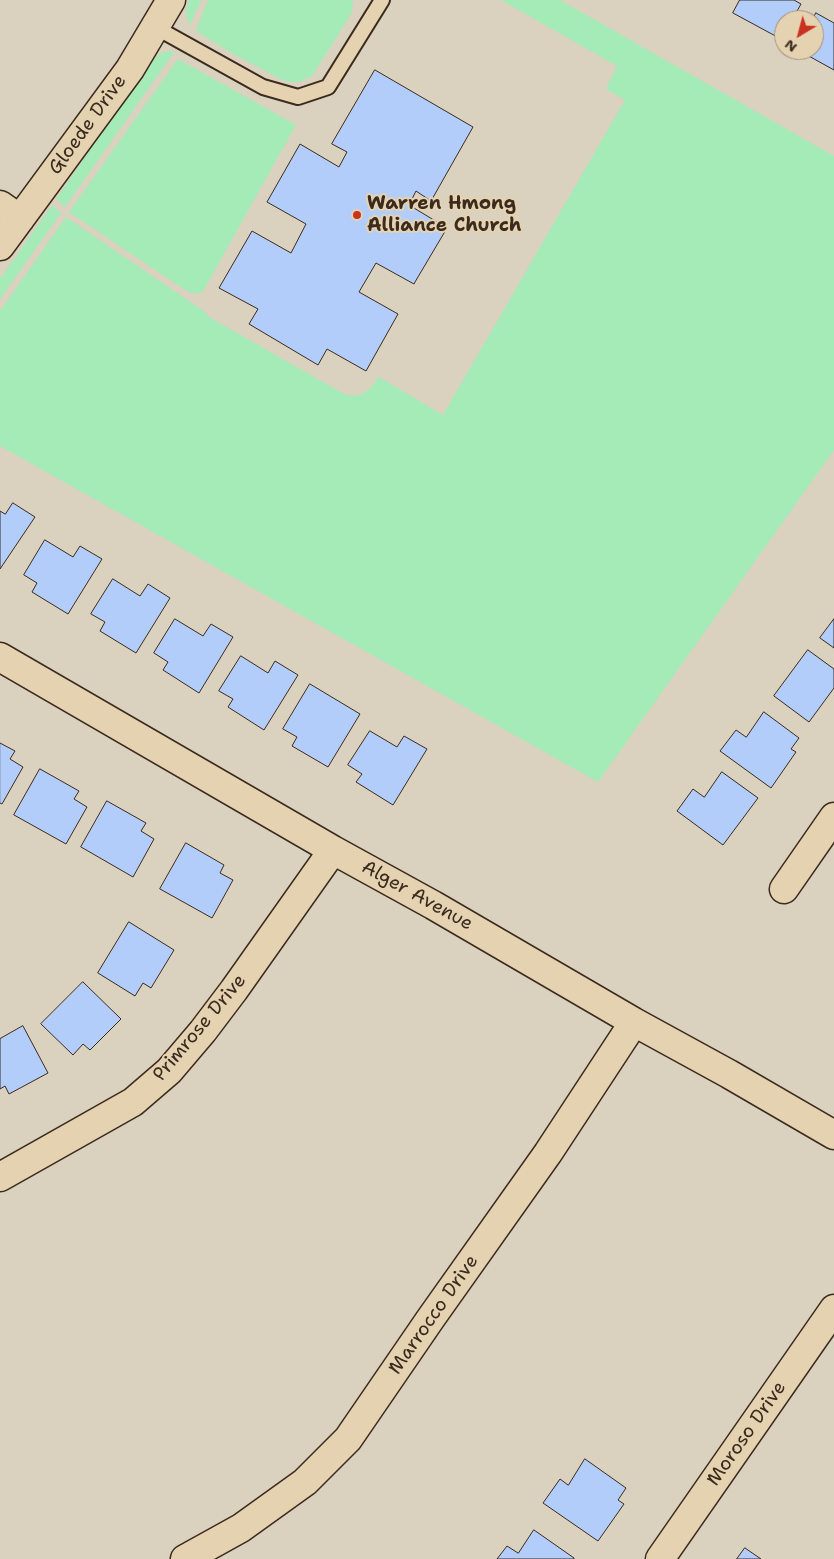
<!DOCTYPE html>
<style>
body{margin:0}
#map{position:relative;width:834px;height:1559px;overflow:hidden;background:#dbd1bf;font-family:"Shantell Sans",sans-serif}
canvas{display:block}
.north{position:absolute;left:774px;top:10px;width:50px;height:50px;box-sizing:border-box;background:#e5d2b0;border:1px solid #a18f76;border-radius:50%;rotate:217deg;font-size:14px;font-weight:700;line-height:20px;text-align:center;color:#3b2a1e}
.north::after{content:'';display:block;margin:auto;width:18px;height:22px;background:#c8321e;clip-path:polygon(50% 0,100% 100%,50% 72%,0 100%)}
</style>
<div id="map">
<canvas width="834" height="1559"></canvas>
<div class="north">N</div>
</div>
<script>
const ctx = document.querySelector('canvas').getContext('2d');
ctx.lineJoin = 'round';
function paint(path, color) { ctx.fillStyle = color; ctx.fill(path, 'evenodd'); }
function strokePath(path, color, width, dash) { ctx.strokeStyle = color; ctx.lineWidth = width; ctx.lineCap = dash ? 'butt' : 'round'; ctx.setLineDash(dash || []); ctx.stroke(path); }
function write(font, color, halo, rows, align = 'center') {
  ctx.font = font + ' "Shantell Sans",sans-serif'; ctx.lineWidth = 4; ctx.setLineDash([]); ctx.textBaseline = 'middle'; ctx.strokeStyle = halo; ctx.fillStyle = color; for (const [text, x, y, turn = 0] of rows) {
    ctx.save(); ctx.translate(x, y); ctx.rotate((+turn || 0) * Math.PI / 180); ctx.textAlign = isNaN(turn) ? turn : align; if (halo) ctx.strokeText(text, 0, 0); ctx.fillText(text, 0, 0); ctx.restore();
  }
}
const green = new Path2D(`
 M189,0H201L190,25C185,16 185,9 189,0Z
 M208,0H353L352,11L348,19L312,76L299,82H289L280,79L230,52L196,31Z
 M501,0H560L834,156V450L598,782L0,446V311L66,217L205,312L209,317L344,394C362,399 368,392 379,377L443,415L625,100L606,89L617,66Z
 M175,51L65,207L56,199L154,58L163,52Z
 M178,59L296,125L202,293H191L185,290L69,212Z
 M52,205L61,213L0,299V279Z`);
const building = new Path2D(`
 M740,0H794L801,4L792,20H784V35L781,39L733,13Z
 M816,13L834,23V70L798,50H814V20H813Z
 M375,70L473,127L431,201L416,191L409,205L447,228L415,282L414,284L376,263L359,292L398,314L366,371L327,349L318,365L249,324L258,309L219,288L252,231L291,253L306,224L267,202L300,144L339,167L347,152L332,144Z
 M13,503L35,517L0,569V511L5,514Z
 M45,540L73,557L80,546L102,559L68,614L32,592L37,583L24,575Z
 M113,579L140,596L148,584L170,598L136,653L100,631L105,622L91,614Z
 M175,619L203,636L211,624L233,637L199,693L163,670L168,662L154,653Z
 M834,619V648L820,638Z
 M808,650L834,669V688L809,722L774,696Z
 M241,656L268,673L275,661L298,675L264,730L228,707L233,699L219,691Z
 M310,684L360,714L328,767L292,746L297,737L283,729Z
 M764,712L799,738L791,749L796,752L771,788L720,751L736,730L746,737Z
 M370,731L397,747L404,736L427,749L393,805L356,782L362,774L348,765Z
 M0,743L15,751L10,759L23,767L2,804L0,803Z
 M40,769L79,791L74,799L87,807L66,844L14,815Z
 M722,772L758,798L723,845L677,811L693,789L704,797Z
 M107,801L146,823L141,831L154,839L133,877L81,847Z
 M186,843L224,865L220,873L233,880L212,918L160,889Z
 M129,922L174,950L151,988L143,983L135,996L98,973Z
 M83,982L121,1019L90,1050L83,1044L73,1055L41,1024Z
 M23,1026L48,1073L9,1094L5,1086L0,1089V1039Z
 M585,1459L626,1488L618,1500L624,1504L598,1541L543,1503L560,1479L568,1485Z
 M534,1530L574,1558V1559H497L507,1546L518,1553Z
 M745,1548L761,1559H737Z`);
const service = new Path2D(`
 M155,27L263,87L298,97L328,87L382,0`);
const minor = new Path2D(`
 M0,205L20,219
 M0,246L130,69L171,0
 M0,657L333,850L433,905L634,1022L729,1074L834,1135
 M784,889L834,817
 M0,1177L133,1102L169,1071L203,1031L234,990L333,850
 M185,1559L241,1528L305,1482L348,1439L431,1318L548,1153L634,1022
 M660,1559L834,1309`);
const markers = [
 [357,215,5,"#c8321e"]
];
const streetNames = [
 ["Gloede Drive",88,125,-54],
 ["Alger Avenue",417,896,29],
 ["Primrose Drive",200,1028,-50],
 ["Marrocco Drive",434,1315,-55],
 ["Moroso Drive",747,1434,-55]
];
const poiNames = [
 ["Warren Hmong",367,204],
 ["Alliance Church",367,226]
];
paint(green, '#a4ebb7');
paint(building, '#b2cdfa');
strokePath(building, '#3b2a1e', 1);
strokePath(service, '#3b2a1e', 18);
strokePath(minor, '#3b2a1e', 31);
strokePath(service, '#e5d2b0', 14);
strokePath(minor, '#e5d2b0', 28);
for (const [x, y, r, color] of markers) { const dot = new Path2D(); dot.arc(x, y, r, 0, 2 * Math.PI); ctx.fillStyle = color; ctx.fill(dot); strokePath(dot, '#e5d2b0', 2); }
write('19px', '#3b2a1e', '#e5d2b0', streetNames);
write('bold 19px', '#3b2a1e', '#e5d2b0', poiNames, 'left');
</script>
